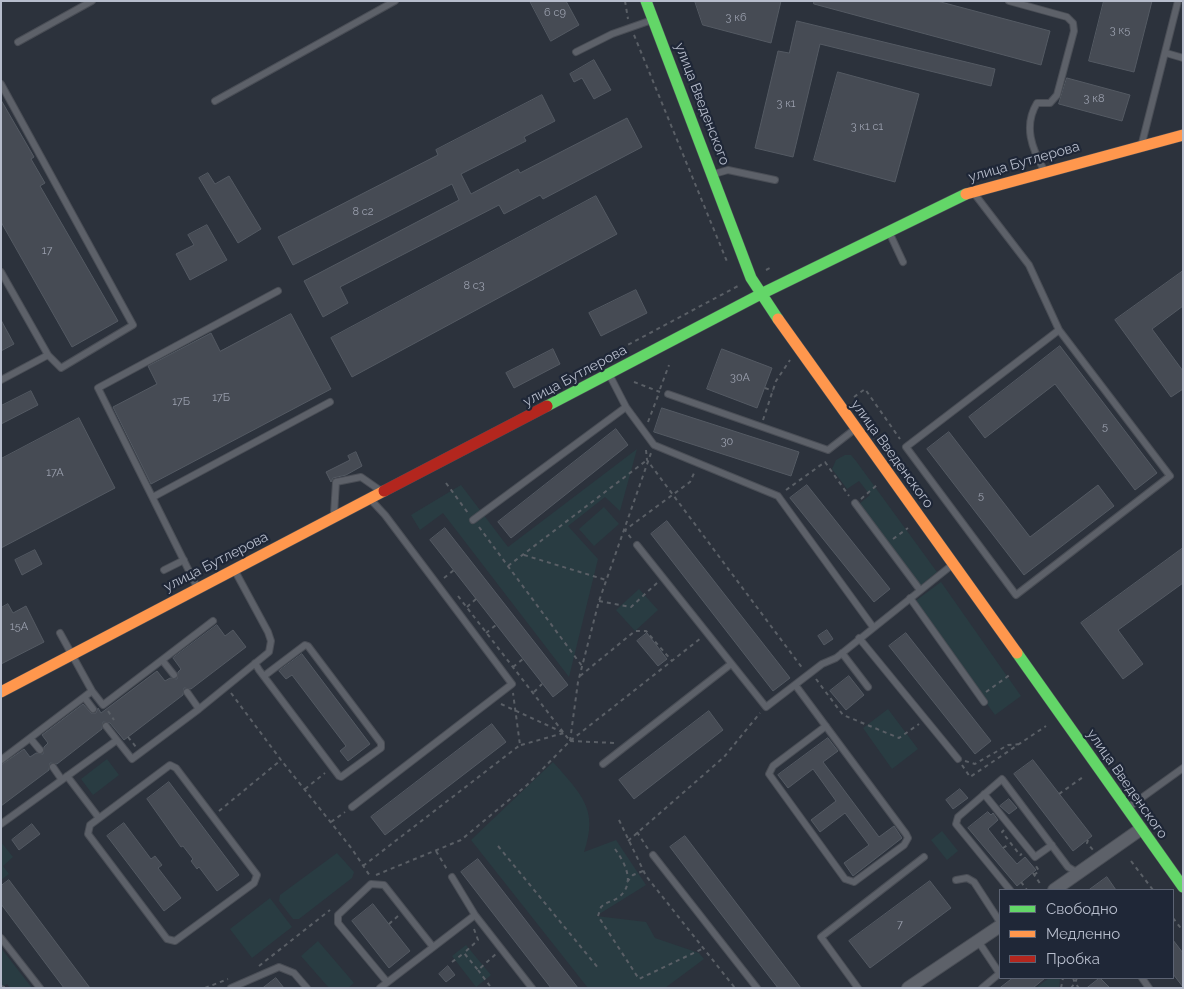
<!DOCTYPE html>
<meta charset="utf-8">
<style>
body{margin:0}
#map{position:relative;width:1184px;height:989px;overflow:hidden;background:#2c323c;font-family:Raleway,sans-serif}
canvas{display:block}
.frame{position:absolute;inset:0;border:2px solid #b7bdcc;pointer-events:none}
.legend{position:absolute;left:999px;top:889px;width:175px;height:90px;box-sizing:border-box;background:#1f2737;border:1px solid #5c6373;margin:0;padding:6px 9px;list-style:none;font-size:15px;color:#b7bdcc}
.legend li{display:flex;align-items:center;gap:10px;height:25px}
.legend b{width:25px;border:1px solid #5c6373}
</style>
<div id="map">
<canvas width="1184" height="989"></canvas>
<div class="frame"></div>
<ul class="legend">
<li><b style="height:6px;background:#63d668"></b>Свободно</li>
<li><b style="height:6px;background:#ff974d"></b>Медленно</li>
<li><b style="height:6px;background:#b3261e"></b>Пробка</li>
</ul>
</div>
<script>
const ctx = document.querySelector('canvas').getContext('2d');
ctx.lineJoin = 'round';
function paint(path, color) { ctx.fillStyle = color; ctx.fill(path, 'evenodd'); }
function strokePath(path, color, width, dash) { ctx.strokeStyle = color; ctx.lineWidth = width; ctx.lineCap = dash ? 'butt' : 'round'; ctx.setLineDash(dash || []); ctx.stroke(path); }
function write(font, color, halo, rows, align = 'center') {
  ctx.font = font + ' Raleway,sans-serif'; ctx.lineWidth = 4.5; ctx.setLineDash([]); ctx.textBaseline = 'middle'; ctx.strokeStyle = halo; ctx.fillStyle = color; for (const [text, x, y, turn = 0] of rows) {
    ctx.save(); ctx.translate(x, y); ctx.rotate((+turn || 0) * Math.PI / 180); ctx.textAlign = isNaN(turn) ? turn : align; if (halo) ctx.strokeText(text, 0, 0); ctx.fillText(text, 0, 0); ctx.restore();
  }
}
const green = new Path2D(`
 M637,449L620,511L605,497L568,526L598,559L569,677L443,513L420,530L411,515L461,485L508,547Z
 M845,455H851L856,461L937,572L920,586L859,504L870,495L859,481L847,489L832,469L836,460Z
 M604,507L619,524L594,546L579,529Z
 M941,582L1021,696L995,715L914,602Z
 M639,589L658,610L635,631L616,610Z
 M888,709L918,749L892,769L863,728Z
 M107,759L119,775L93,795L81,779Z
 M553,762C581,794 599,809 584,852L616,840L646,885L596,916L646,922L655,938L699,953L704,959L665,988H588L471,840Z
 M942,831L958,851L947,860L931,840Z
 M1,842L13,857L3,866L9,874L1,880Z
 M337,853L354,872L352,878L299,919H293L279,901L280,895Z
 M270,898L292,927L252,958L230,929Z
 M318,941L354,983L348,988H329L301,956Z
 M466,945L491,975L476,987L452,956Z
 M1,948L32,988H10L7,984L1,988Z
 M1049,978H1060L1059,988H1036Z`);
const building = new Path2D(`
 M530,1H566L579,25L551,41Z
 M695,1H781L771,43L703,25Z
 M814,1H937L1050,31L1041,65L814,4Z
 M1104,1H1152L1134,72L1089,61Z
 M797,21L995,69L991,86L820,44L793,157L755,148L778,51L789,53Z
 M594,60L611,90L594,99L582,78L574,82L570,74Z
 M838,72L919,94L895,182L814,160Z
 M1067,78L1130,95L1122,121L1059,104Z
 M542,95L555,121L524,137L526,141L461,174L471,194L518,169L520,173L627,118L642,147L543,199L540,195L504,214L499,205L340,287L348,303L323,317L304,281L459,200L452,184L293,265L278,237L438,155L436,150Z
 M1,100L34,157L31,159L45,183L40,186L118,321L72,347L1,222Z
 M208,173L215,184L229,176L261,229L238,243L199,178Z
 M596,196L617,234L352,377L331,338Z
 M207,225L227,260L190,280L176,254L194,245L188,235Z
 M1183,271V306L1152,329L1183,371V389L1171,397L1115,320Z
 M636,290L647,313L601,336L589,313Z
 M291,314L331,389L151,484L113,407L157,384L148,366L211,333L220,351Z
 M1,320L14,344L1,351Z
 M1060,346L1157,473L1135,490L1055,384L985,438L969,417Z
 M553,349L560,364L514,388L506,373Z
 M722,349L772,368L757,408L707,389Z
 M31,391L38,405L1,424V406Z
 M662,408L799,452L791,476L654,432Z
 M79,418L115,488L1,548V459Z
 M616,429L628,445L511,538L498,522Z
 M949,432L1030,537L1098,485L1114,506L1024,575L927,449Z
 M356,452L362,466L346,475L333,478L331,482L326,472L350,460L348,456Z
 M807,485L890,589L874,602L790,498Z
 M667,521L790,678L773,691L651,534Z
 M445,528L568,685L553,697L430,540Z
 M1183,548V583L1118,630L1143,664L1123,679L1081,623Z
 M35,550L42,564L22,575L15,560Z
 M8,604L13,613L26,606L44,642L1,664V608Z
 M217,625L225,636L233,630L246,647L191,689L184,688L183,695L124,740L110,723L103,722L102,729L57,764L50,763L49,770L1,806V765L24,749L30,757L36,753L43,754L44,747L48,743L42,735L83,704L91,713H96L98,708L101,713L157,671L165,681L170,678L177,679L178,672L181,669L173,658Z
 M827,630L833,639L824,645L818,636Z
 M647,633L667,659L658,666L637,641Z
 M906,633L991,741L975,754L889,646Z
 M302,654L370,744L348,761L340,751L346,746L292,675L286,679L279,671Z
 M849,676L864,695L846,710L830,691Z
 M709,711L723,730L634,799L619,780Z
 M492,724L506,742L385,835L371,817Z
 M828,738L838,751L823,762L879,837L894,826L902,838L853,876L844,863L869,845L845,813L820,832L811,820L836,801L813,769L788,788L778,775Z
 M1033,760L1092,836L1073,851L1014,774Z
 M169,782L239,875L217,891L199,867L197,869L191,861L193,859L183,846L181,847L147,799Z
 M960,789L968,798L953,809L946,800Z
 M1009,799L1017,808L1009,814L1000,806Z
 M988,812L991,815L993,813L998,820L988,829L1003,848L1017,864L1025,857L1036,870L1017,886L968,828Z
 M124,823L151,859L155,856L162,865L158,868L181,898L164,911L107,836Z
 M32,824L40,834L19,850L12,840Z
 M685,836L801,988H778L711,901L670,847Z
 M478,859L578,988H551L461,872Z
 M1107,877L1116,890H1089Z
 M9,880L90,988H64L1,904V886Z
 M930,881L951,908L870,968L849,941Z
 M373,904L410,951L389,968L352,921Z
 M1173,940L1183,953V987L1173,974Z
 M448,966L455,975L446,982L439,974Z
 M276,978L284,988H263Z
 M1013,978H1045L1033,988H1000Z
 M1100,978L1110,988H1087Z`);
const path = new Path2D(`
 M625,1L628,19
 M634,35L728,264
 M766,270L772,267
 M607,356L738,286L737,284
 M634,382L660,392
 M765,388L773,391
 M660,389L669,365
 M854,397L865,389L900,439
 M763,420L776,381L790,360
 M648,422L659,393
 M646,450L647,460L803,669
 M446,483L468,513
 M786,490L825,462L849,496
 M861,499L878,484
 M479,527L582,666
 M631,538L625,530L690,482L695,471
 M893,539L908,528
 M524,555L606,580
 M508,566L647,460
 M444,578L454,570
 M458,596L570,741
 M599,601L631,607L657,583
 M467,607L476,599
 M486,633L496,625
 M513,667L523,659
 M580,676L635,631H646L672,661
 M816,679L843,715L899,738L919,724
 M534,692L542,684
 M986,692L1011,674
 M231,693L281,760L352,849L370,876
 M501,704L562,732
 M108,711L114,720
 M128,737L136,747
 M570,741L578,682L599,601L651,453
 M570,741L615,743
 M521,745L564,733
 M965,761L975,764L1008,745L1020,744
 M962,765L970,777L1046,726
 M305,789L325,773
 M1059,794L1083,777
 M219,811L281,760
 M619,820L646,876L735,988
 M331,822L345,812
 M1004,830L1002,832L1020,855L1022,854
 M637,832L648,849
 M1088,840L1087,843L1093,850
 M628,841L724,757L760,713
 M498,846L599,969
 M1003,848L1011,843
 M615,849C625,863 636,883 619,897C613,902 607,901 601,907L598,916L639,979L704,948
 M436,851L448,871
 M1131,861L1153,890
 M363,866L520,745L513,693
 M1033,873L1041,885
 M376,875L461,840L527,785L570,741L701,638
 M1034,875L1039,871L1036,866
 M627,882L633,875L643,871
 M1021,882L1027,890
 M1173,918L1183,931
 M389,924L398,916
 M474,929L478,940L464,953L478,970L496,954
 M452,962L464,953
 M259,966L330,910
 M478,970L490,986
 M1077,978L1075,983L1079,988
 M1,986L8,988
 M205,988L228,979
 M1061,988L1063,978
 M1071,988L1075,983L1073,978`);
const lane = new Path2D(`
 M1009,1L1067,17L1073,23L1074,31L1057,95L1050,103H1037C1023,126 1032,149 1044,170
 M18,42L92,1
 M576,52L612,34L652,20
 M1166,53L1183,58
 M1,84L133,325L61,368L48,355L1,272
 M215,101L395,1
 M1142,143L1178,1
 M714,174L728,170L775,180
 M973,192L1029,265L1059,330L1170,476L1016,595L906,447L1059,330
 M890,234L903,262
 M610,376L626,407L654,445L778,496L873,627
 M1,380L48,355
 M668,394L828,450L855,429
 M153,497L330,402
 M855,503L920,590
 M334,514L336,482L361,477L381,491
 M473,520L626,407
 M637,545L766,707L822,664L836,658L952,565
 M164,570L184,560
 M197,587L98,388L278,291
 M910,598L984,702
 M60,633L92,691L103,705L162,660L174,675
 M859,638L958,759
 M842,653L868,687
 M162,660L213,621
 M255,663L259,670L339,776L341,777L381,748V743L308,646L305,645L264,676
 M796,686L906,834L908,838L904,845L854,882L845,879L769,774L773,766L826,726
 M187,692L199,709
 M84,697L93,709
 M106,726L117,740
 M30,738L40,750
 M1,760L92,691
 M603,764L731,664
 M170,765L176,768L257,875L254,883L175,941L167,939L88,834L90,825Z
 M53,767L62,780
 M67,776L99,818
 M984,794L1035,857L1052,845
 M352,807L512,684L385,515L371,500
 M1129,807L1183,768
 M1,824L117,740L132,759L199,709L269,652L271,641L268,632L235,571
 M653,855L757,988
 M452,877L475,915L532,988
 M956,880L967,878L974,882L1000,922
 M1010,890L956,824L958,817L1002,779L1068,867L1078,873
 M1,938L40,988
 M978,941L1000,974
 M1142,978L1149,988
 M387,982L338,923V915L371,884L384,885L433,947
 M231,988L279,967L294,973L307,988
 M380,988L475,915
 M858,988L821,937L924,857
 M982,988L1000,973`);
const street = new Path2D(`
 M1054,890L1141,829
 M908,988L1000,926`);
const fast = new Path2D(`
 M646,1L751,278L778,319
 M547,406L761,294L966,194
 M1017,653L1183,887`);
const slow = new Path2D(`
 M966,194L1183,135
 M778,319L1017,653
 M1,692L384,491`);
const jam = new Path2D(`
 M384,491L547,406`);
const numberNames = [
 ["6 с9",555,13],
 ["3 к6",736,18],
 ["3 к5",1120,31],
 ["3 к8",1094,99],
 ["3 к1",786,104],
 ["3 к1 с1",867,127],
 ["8 с2",363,212],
 ["17",47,251],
 ["8 с3",474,286],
 ["30А",740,378],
 ["17Б",221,398],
 ["17Б",181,402],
 ["5",1105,427],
 ["30",727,442],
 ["17А",55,473],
 ["5",981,496],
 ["15А",19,627],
 ["7",900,925]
];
const streetNames = [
 ["улица Введенского",702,104,69],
 ["улица Бутлерова",1024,162,-16],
 ["улица Бутлерова",575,376,-28],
 ["улица Введенского",892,454,54],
 ["улица Бутлерова",216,562,-27],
 ["улица Введенского",1127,784,55]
];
paint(green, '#293c42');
paint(building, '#464b54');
strokePath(building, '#545a63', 1);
strokePath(lane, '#4a4e56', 8);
strokePath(street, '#4a4e56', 14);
strokePath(fast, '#4a4e56', 12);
strokePath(slow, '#4a4e56', 12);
strokePath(jam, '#4a4e56', 12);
strokePath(path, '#5a5f66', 2, [4, 4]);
strokePath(lane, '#5d6169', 6);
strokePath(street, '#5d6169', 12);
strokePath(fast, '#63d668', 11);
strokePath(slow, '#ff974d', 11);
strokePath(jam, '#b3261e', 11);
write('11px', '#9ba0ae', null, numberNames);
write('14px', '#b7bdcc', '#1f2737', streetNames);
</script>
